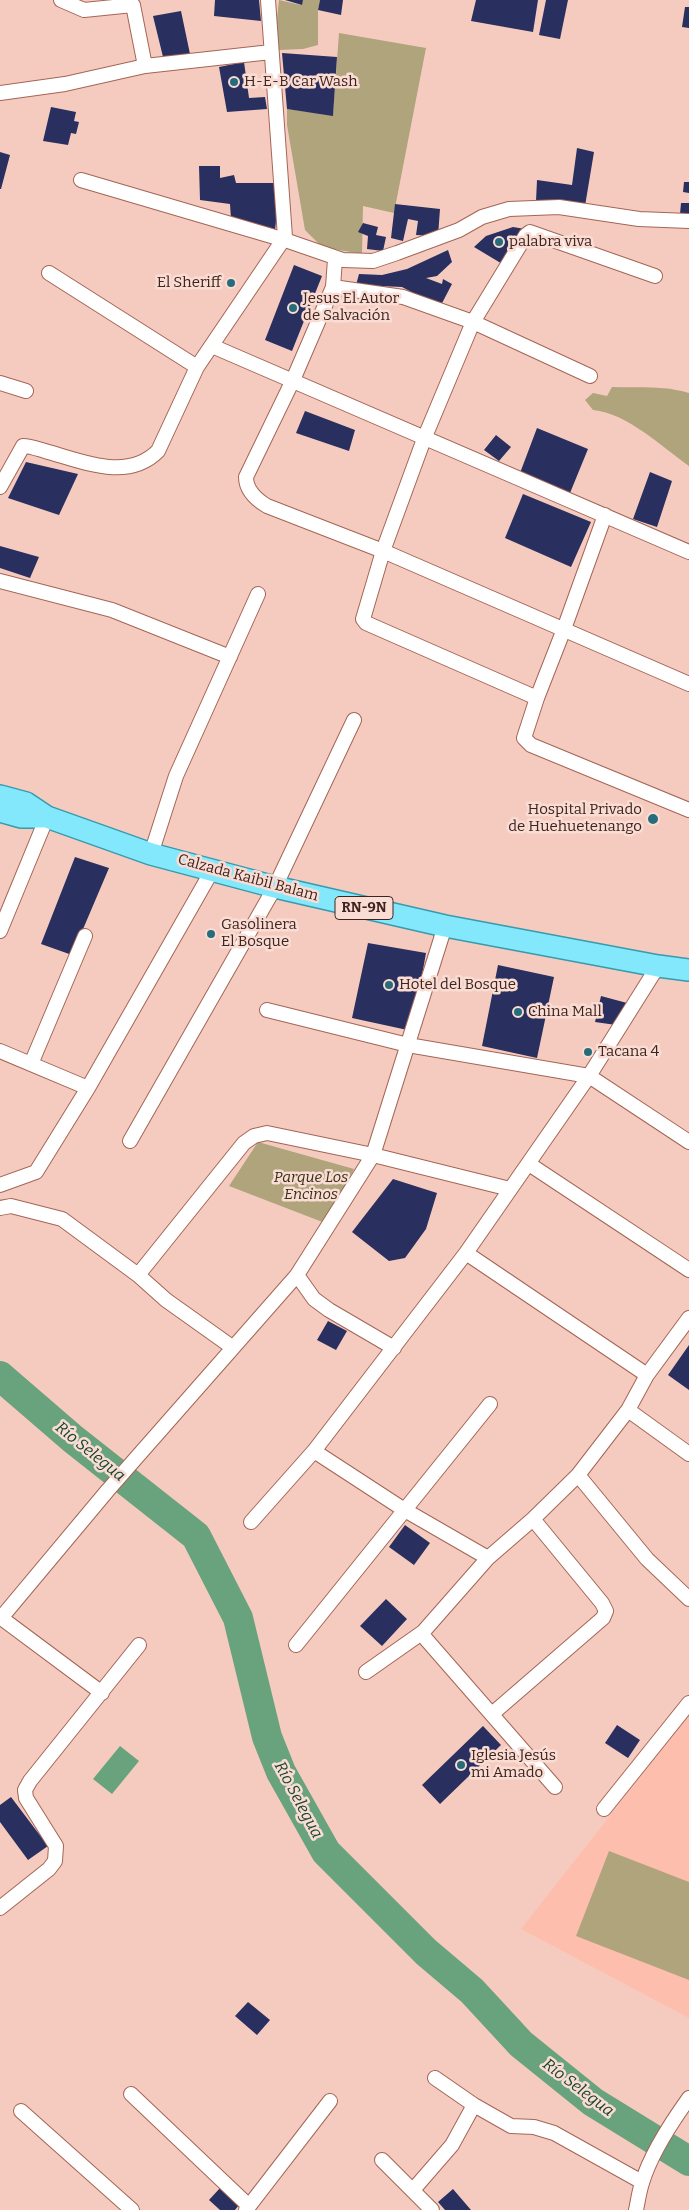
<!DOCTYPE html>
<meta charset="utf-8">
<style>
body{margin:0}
canvas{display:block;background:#f6cbbf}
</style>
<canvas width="689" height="2210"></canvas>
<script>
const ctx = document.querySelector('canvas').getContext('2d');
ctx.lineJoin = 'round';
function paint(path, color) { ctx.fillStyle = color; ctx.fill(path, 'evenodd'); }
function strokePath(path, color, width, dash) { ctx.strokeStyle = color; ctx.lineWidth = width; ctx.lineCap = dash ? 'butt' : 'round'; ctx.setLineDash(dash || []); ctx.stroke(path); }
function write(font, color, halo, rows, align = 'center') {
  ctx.font = font + ' Bitter,serif'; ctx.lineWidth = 5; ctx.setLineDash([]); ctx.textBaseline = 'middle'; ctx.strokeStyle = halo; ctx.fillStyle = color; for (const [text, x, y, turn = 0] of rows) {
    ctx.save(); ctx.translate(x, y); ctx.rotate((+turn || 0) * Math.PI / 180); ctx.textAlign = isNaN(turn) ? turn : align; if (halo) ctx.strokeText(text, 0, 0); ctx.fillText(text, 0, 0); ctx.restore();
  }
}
const built = new Path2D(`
 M689,1715V2018L521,1929Z`);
const green = new Path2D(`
 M279,0L301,5L303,0H320L318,10V45L303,49L279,50L276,29Z
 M339,33L426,48L394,213L363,206L362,254L322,247L305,230L287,125V109L333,115Z
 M612,387C637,388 664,385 689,393V466C662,447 627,413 593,410L585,400L593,393L607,396Z
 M258,1142L354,1169L325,1223L229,1186Z
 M609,1851L689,1882V1980L576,1936Z`);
const water = new Path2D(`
 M120,1746L139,1761L112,1794L93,1779Z`);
const river = new Path2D(`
 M0,1376L73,1439L196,1536L238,1618L267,1737L281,1772L326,1852L426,1952L472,1991L521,2044L593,2102L689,2161`);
const building = new Path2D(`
 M215,0H259L261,21L214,16Z
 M285,0H303L302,5Z
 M320,0H343L341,15L318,10Z
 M476,0H538L533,32L471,21Z
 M546,0H568L560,39L539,35Z
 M685,7H689V28L682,27Z
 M181,11L190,54L164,61L153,16Z
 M282,53L337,57L333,116L287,109Z
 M244,62L249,98L265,97L267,109L227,112L219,67Z
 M51,107L76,112L74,121L79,122L76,134L71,133L68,145L43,141Z
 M577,148L594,152L585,206L536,201L537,180L572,185Z
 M0,152L10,155L1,189H0Z
 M199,166H220V178L234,175L236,183H275L277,210L275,231L231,219L230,204L200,200Z
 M684,182H689V193L683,192Z
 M681,203H689V214H680Z
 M395,204L440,209L438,236L416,235L418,221L408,219L403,241L391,238Z
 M363,223L378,227L376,235L386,237L383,251L367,249L368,236L358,232Z
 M513,227L525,229L504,265L474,247L486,236Z
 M448,250L452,262L437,276L426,278L442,284L443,279L452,284L440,307L402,287L356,285L359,274L382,275L407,269Z
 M294,265L322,276L292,351L265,340Z
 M305,411L355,430L349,451L296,433Z
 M537,428L588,449L570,493L520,473Z
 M496,435L511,447L499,461L484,450Z
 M26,462L78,474L59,515L8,498Z
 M650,472L672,481L657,527L633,519Z
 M523,494L591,522L571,567L505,538Z
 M0,546L39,557L30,578L0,568Z
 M75,857L109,868L72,955L41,944Z
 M368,943L426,953L412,1031L352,1018Z
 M498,965L554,977L537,1058L482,1046Z
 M601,996L627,1003L616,1025L595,1022Z
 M393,1179L437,1193L426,1229L405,1258L389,1261L352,1232Z
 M328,1321L347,1331L336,1350L317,1340Z
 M689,1345V1390L668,1375Z
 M405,1525L430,1543L414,1565L389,1547Z
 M386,1599L407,1619L382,1646L360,1626Z
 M617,1725L640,1740L628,1758L605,1743Z
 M483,1726L501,1745L440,1804L422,1785Z
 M11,1797L48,1846L28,1860L0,1822V1805Z
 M248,2002L270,2020L257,2035L235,2016Z
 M220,2188L239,2205L235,2210H220L209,2200Z
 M453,2189L471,2210H445L438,2202Z`);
const street = new Path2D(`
 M61,0L84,10L133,5L145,66
 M0,93L65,84L145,66L271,52
 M81,180L285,240L343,260L373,261L397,253L459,230L482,217L509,209L559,207L639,219L689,221
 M335,259L333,287L293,380L246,477C246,490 257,500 267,506L383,551L689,684
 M49,273L197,367
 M333,287L403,297L473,322L590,376
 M212,346L689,552
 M0,383L26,391
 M0,487L23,446C30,446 38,449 45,451C82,461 127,482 158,451L197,367L285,237L268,0
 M605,515L564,629L537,698L524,738L531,745L689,810
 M0,581L112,610L230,657
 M537,698L366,623L363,619L383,551L424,439L473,322L526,235L530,232L655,276
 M151,854L176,776L258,594
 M0,931L47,817
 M267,1010L408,1045L589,1076L689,1142
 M0,1051L88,1088
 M31,1064L85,936
 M130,1141L275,887L354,720
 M529,1164L689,1270
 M0,1185L36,1172L88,1088L213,869
 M0,1208L11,1206L62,1219L138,1275L166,1300L232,1347
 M466,1253L647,1375
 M138,1275L244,1143L254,1136L267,1133L373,1155L510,1189
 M297,1275L314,1299L329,1310L394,1348
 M628,1410L689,1454
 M314,1451L403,1509L488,1558
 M578,1475L647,1559L689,1599
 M251,1522L314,1451L466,1253L589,1076L658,966
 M0,1617L102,1693
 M1,1618L108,1490L297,1275L373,1155L445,926
 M423,1632L425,1638L555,1787
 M296,1645L490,1404
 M366,1672L423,1632L488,1558L533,1519L578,1475L628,1410L647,1375L689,1318
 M492,1714L603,1618L606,1611L602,1603L533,1519
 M604,1809L689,1703
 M0,1908L49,1869L55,1861L56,1846L26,1798L25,1790L30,1781L139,1645
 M435,2078L474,2105
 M131,2094L249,2206
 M21,2111L132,2210
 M382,2160L432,2210
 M413,2190L452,2145L474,2105L511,2126L534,2127L554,2133L642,2182
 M246,2210L330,2101
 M636,2210C638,2201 639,2192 642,2183C651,2153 671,2123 689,2098`);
const primary = new Path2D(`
 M0,796L26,803L47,817L151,854L275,887L445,926L658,966L689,970
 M0,811L21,817H42`);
const markers = [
 [234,82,5,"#266c7b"],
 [499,242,5,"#266c7b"],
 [231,283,5,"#266c7b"],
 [293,308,5,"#266c7b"],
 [653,819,6,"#266c7b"],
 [211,934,5,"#266c7b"],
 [389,985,5,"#266c7b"],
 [518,1012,5,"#266c7b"],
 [588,1052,5,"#266c7b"],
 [461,1765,5,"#266c7b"]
];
const shields = [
 [364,908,58]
];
const shieldNames = [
 ["RN-9N",364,908]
];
const poiNames = [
 ["H-E-B Car Wash",244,82],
 ["palabra viva",509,242],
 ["El Sheriff",221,283,"right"],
 ["Jesus El Autor",303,299],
 ["de Salvación",303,316],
 ["Hospital Privado",642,810,"right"],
 ["de Huehuetenango",642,827,"right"],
 ["Gasolinera",221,925],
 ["El Bosque",221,942],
 ["Hotel del Bosque",399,985],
 ["China Mall",528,1012],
 ["Tacana 4",598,1052],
 ["Iglesia Jesús",471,1756],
 ["mi Amado",471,1773]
];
const streetNames = [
 ["Calzada Kaibil Balam",248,878,15]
];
const parkNames = [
 ["Parque Los",311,1178],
 ["Encinos",311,1195]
];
const waterNames = [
 ["Río Selegua",90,1452,39],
 ["Río Selegua",298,1800,62],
 ["Río Selegua",578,2088,37]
];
paint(built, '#fdbead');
paint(green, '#afa47b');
paint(water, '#69a37d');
strokePath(river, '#69a37d', 30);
paint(building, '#292f5e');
strokePath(street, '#a46555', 16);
strokePath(primary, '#379aad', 24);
strokePath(street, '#fff', 14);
strokePath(primary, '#84e8fc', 21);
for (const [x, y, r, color] of markers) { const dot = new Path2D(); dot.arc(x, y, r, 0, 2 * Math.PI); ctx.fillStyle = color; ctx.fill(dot); strokePath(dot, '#f9dcd4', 2); }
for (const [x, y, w] of shields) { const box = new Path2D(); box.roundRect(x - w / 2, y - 11.5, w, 23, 4); ctx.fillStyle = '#f9dcd4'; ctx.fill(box); strokePath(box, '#3f241d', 1); }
write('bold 14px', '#3f241d', null, shieldNames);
write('15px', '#3f241d', '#f9dcd4', poiNames, 'left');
write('15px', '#3f241d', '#f9dcd4', streetNames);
write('italic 15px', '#352e12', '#f9dcd4', parkNames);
write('italic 16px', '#17442a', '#f9dcd4', waterNames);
</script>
